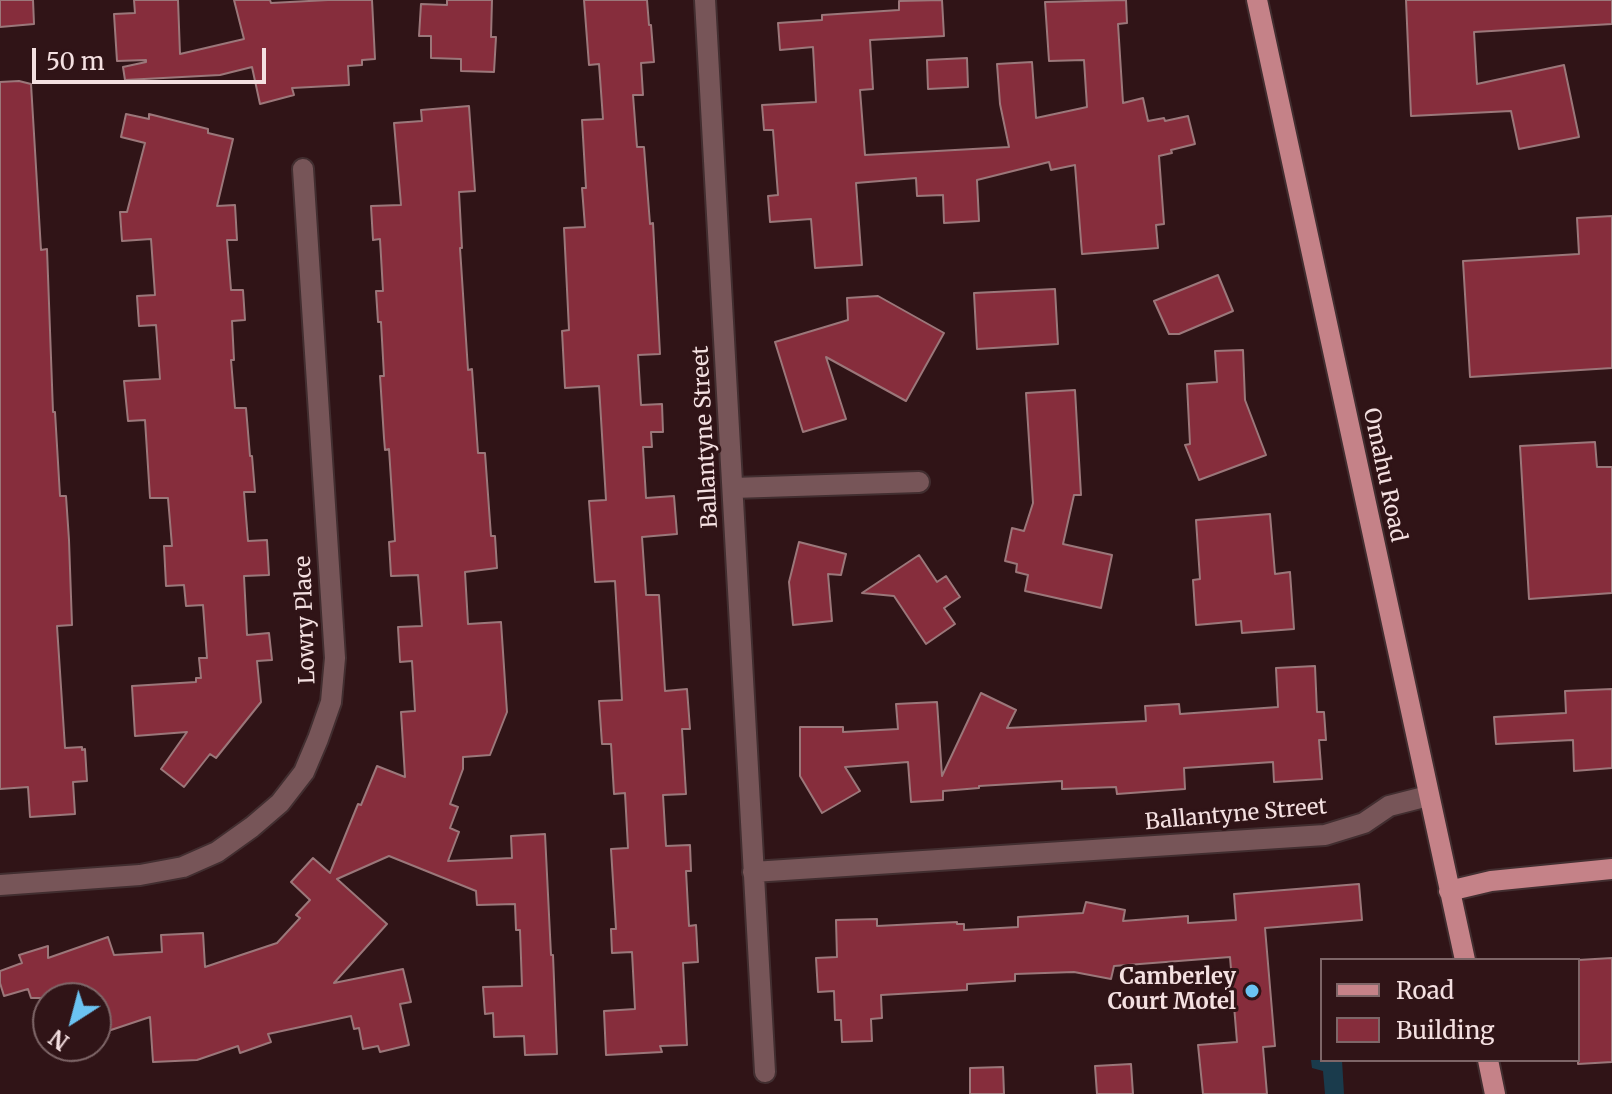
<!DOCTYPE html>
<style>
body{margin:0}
#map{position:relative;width:1612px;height:1094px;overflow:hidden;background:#301417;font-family:Merriweather,serif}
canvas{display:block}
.legend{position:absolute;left:1320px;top:958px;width:260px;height:104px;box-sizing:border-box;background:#301417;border:2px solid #7e6668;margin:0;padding:10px 14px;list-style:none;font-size:24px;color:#f4e0e1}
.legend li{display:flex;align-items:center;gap:16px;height:40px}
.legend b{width:40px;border:2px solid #7e6668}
.north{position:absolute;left:32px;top:982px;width:80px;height:80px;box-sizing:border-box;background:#301417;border:2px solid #7e6668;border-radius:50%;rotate:216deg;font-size:22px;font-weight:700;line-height:32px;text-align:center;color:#f4e0e1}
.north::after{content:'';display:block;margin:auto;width:28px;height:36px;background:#6bc3f2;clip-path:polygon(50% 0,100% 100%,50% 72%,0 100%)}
.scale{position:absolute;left:32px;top:48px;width:234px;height:36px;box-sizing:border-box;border:4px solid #f4e0e1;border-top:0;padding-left:10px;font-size:24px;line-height:28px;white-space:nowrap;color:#f4e0e1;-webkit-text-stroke:6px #301417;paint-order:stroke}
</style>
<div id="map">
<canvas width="1612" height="1094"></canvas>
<ul class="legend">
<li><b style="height:10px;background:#c58288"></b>Road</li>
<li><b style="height:22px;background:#862d3c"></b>Building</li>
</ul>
<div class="north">N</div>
<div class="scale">50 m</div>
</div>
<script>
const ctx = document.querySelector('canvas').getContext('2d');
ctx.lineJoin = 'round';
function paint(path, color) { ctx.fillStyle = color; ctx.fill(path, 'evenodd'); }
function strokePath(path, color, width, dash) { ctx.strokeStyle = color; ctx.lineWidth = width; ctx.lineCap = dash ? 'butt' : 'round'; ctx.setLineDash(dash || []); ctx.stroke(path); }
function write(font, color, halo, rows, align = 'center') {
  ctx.font = font + ' Merriweather,serif'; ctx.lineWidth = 6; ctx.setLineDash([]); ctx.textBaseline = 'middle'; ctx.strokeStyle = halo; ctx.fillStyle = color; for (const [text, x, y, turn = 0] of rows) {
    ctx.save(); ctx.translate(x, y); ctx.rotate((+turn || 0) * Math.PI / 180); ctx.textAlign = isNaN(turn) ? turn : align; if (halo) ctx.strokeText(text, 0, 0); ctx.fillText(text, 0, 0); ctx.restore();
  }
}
const water = new Path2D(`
 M1311,1060H1342L1344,1094H1325L1323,1071L1312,1068Z`);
const building = new Path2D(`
 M0,0H33L34,24L0,27Z
 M134,0H178L180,54L244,39L234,0H270L271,3L328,0H372L375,59L362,60V65L348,66L349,85L292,88L294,95L260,104L252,67L220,75L125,80L123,67L146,62V60L117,61L114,14L135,13Z
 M447,0H492L491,37H496L494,72L461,71V59L431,58V36H419L421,4L447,5Z
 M584,0H647L649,25H651L654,62L641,63L643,95H633L637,147H644L650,224L653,223L660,354L638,355L641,405L662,404L663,432H651L652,447H643L646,498L674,496L677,534L642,537L646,595H659L665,691L687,689L690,729H682L686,794L663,795L666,846L690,845L691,871H686L689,926L696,925L698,962L683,963L687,1045L660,1046L662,1052L606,1055L604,1011L635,1009L632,952L612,953L611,929H616L611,849L628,848L625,793L614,794L611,744H602L599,701L622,700L615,581L595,582L589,501L606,500L599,386L565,388L562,331L569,330L564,228L585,227L582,188H586L582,120L603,119L599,64L589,65Z
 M942,0L944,36L870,40L873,89L860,90L865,155L1009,147L1000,104L997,64L1032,62L1036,118L1087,107L1084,60L1049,61L1045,2L1126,0L1127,23L1118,24L1123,103L1143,98L1148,121L1164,118L1165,121L1188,116L1195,144L1171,150L1172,153L1159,156L1164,224L1156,225L1158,248L1082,254L1075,165L1051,170L1049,162L977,180L979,221L944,223L943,195L917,196L916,178L856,183L862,265L815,268L811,219L770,222L768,196L778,195L773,130H764L762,105L816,102L813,47L780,50L778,23L822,20V15L899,10V1Z
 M1406,0H1612V24L1474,32L1477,84L1564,65L1579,137L1519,149L1511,111L1411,116Z
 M967,58L968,87L928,89L927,60Z
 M19,81L31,84L41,250L47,249L53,412H55L60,496H66L69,540L72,625L57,626L65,748L82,747V750L85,749L87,781L73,782L75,814L30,817L28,787L0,789V82Z
 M469,106L475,191L459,192L462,248H460L468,370L472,369L478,453H485L491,536H495L497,568L465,572L468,624L501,622L507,712L490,755L463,757V769L450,804L458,807L450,828L459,832L448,861L512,858L511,836L545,834L551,955H553L557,1054L525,1055L524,1036L494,1037L493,1013L485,1014L483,987L522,986L520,930H516L515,904L477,905L476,891L389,856L337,879L387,924L334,983L403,969L411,1002L400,1004L409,1045L380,1052L378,1046L363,1049L359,1028L354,1029L351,1016L268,1034L271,1042L240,1053L238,1046L197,1060L153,1062L150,1017L102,1033L96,1015V998H31L28,989L4,996L0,983V971L22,963L19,955L48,946V958L108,937L114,955L162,952L161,935L203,933L205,967L277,943L300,918L296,915L310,900L291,882L313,858L330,873L358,804L361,805L377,766L405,777L401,712L415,711L412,661L400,662L398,627L422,626L418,575L391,576L389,542L395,541L389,449L385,450L384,438L380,376H384L381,322H378L376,291H383L380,239L373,240L371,206L401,205L394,123L422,121L421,110Z
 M126,114L149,119V114L208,129V133L233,139L217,206L235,205L237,240H227L231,290H243L245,320L232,321L234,360H231L235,408H246L250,456H252L255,492H244L248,541L267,540L269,575L244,576L247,635L269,633L272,660L257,661L261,702L216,758L210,754L184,787L161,769L187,732L135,736L132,686L196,682V678H201L199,658H207L203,605L186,606L184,585L166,586L164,546H172L168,498H150L145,420L128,421L124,381L160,379L156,325L139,326L137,296L155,295L151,239L122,241L120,212H127L145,143L121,137Z
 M1612,216V368L1470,377L1463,261L1579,254L1577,218Z
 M1218,275L1233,311L1179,334H1169L1154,301Z
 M1055,289L1058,344L977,349L974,293Z
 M878,296L944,333L906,401L826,357L846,419L803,432L775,342L848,320L847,298Z
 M1243,350L1245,400L1266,455L1199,480L1185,445L1190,444L1187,384L1217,382L1215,351Z
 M1075,390L1081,495H1074L1063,544L1112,555L1101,608L1025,591L1028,575L1016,572L1017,564L1005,561L1012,528L1024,531L1033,503L1026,393Z
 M1595,442L1597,467H1612V593L1529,599L1520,446Z
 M1270,514L1275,574L1290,572L1294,629L1242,633L1241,621L1196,625L1193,580L1200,579L1196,520Z
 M799,542L846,554L841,575L828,574L832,621L793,625L789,582Z
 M919,555L937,582L946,576L960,597L944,608L955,624L926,644L894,596L862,593Z
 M1315,666L1317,712H1324L1326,740H1319L1322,779L1274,782L1273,762L1184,768L1185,789L1117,794L1116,787L1062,789V781L979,786V788L943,791V800L911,802L908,762L845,767L860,791L822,813L800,776V727H843V732L898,729L896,704L937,702L942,776L981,693L1016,710L1007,728L1146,721L1145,706L1179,704L1180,714L1278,707L1276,668Z
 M1612,689V768L1574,771L1573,740L1496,744L1494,717L1566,713L1565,691Z
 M1359,884L1362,920L1265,928L1275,1046L1263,1047L1267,1094H1203L1198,1045L1237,1042L1230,957L1114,966L1111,979L1074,972L1015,974V981L967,984V990L881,995L882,1018L871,1019L872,1041L842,1042L841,1020H835L834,991L818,992L816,958L837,957L836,920L877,919V926L957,922V924H964V930L1018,927V917L1083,913L1086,902L1125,910L1123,921L1188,916V923L1236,920L1234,894Z
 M1612,958V1062L1578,1064V960Z
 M1131,1064L1133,1094H1097L1095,1066Z
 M1003,1067L1004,1094H970V1068Z`);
const minor = new Path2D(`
 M705,0L765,1072
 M733,488L919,482
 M753,872L1325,835L1364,823L1389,806L1428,796
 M0,885L140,875L183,867L217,852L252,827L280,803L304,772L318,739L331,702L335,658L303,169`);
const major = new Path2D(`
 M1257,0L1465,960
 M1449,891L1491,881L1612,869
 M1488,1060L1495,1094`);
const markers = [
 [1252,991,8,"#6bc3f2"]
];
const streetNames = [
 ["Ballantyne Street",706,437,-93],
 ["Omahu Road",1384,475,78],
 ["Lowry Place",306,620,-92],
 ["Ballantyne Street",1236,815,-5]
];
const poiNames = [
 ["Camberley",1236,978],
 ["Court Motel",1236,1003]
];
paint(water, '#1a3b4c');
paint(building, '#862d3c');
strokePath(building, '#9b777a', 2);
strokePath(minor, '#422e30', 24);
strokePath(major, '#422e30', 24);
strokePath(minor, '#775558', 20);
strokePath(major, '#c58288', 20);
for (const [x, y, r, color] of markers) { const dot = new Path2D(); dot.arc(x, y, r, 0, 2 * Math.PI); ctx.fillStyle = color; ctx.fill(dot); strokePath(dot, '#301417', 3); }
write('22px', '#f4e0e1', '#301417', streetNames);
write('bold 22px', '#f4e0e1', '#301417', poiNames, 'right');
</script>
